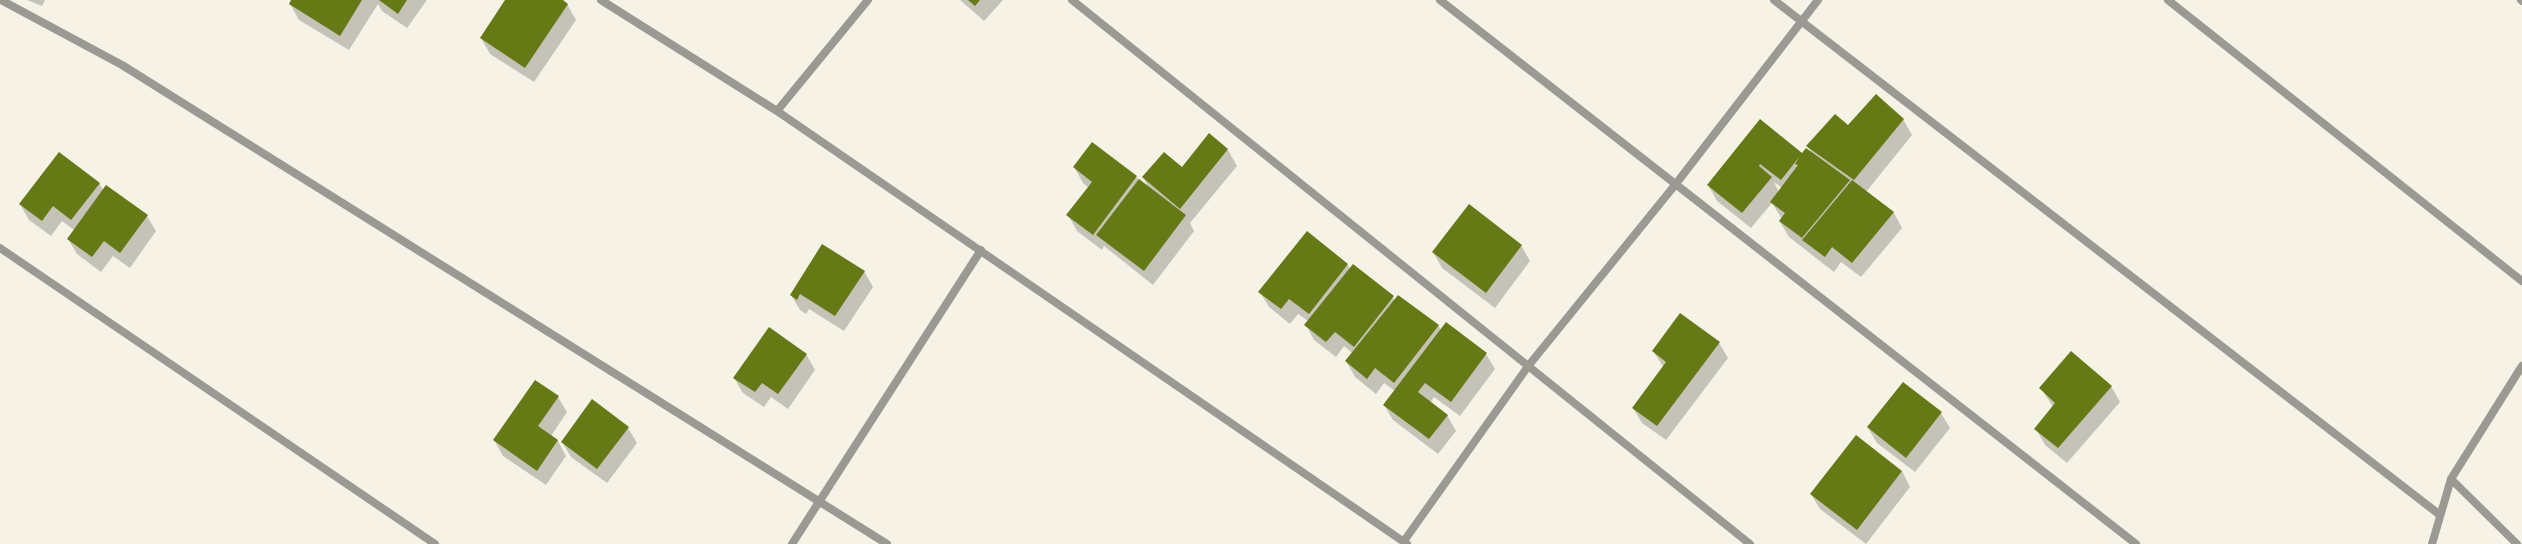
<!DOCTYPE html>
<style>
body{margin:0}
canvas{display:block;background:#f6f3e6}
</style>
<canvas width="2522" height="544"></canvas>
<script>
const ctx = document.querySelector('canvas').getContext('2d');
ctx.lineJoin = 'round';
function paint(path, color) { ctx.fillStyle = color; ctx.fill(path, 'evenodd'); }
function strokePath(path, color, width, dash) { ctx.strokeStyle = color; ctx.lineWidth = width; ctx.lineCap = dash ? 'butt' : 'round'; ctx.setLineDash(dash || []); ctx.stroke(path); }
const shadow = new Path2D(`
 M27,0H45L42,6Z
 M292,0H427L407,28L382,11L378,4L349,50L299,20L290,4Z
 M507,0H561L567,4L576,20L534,82L490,54L481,38Z
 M960,0H1003L984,21Z
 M1903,119L1912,135L1866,192L1894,213L1902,228L1861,277L1841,262L1834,272L1789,237L1780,222L1782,219L1772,203L1751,228L1717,201L1708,185L1761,121L1802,155L1811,152L1808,147L1848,127ZM1774,182L1782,188L1779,192Z
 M1209,135L1228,150L1237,166L1190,223L1194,231L1153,285L1104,246L1102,250L1077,231L1068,215L1089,188L1083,183L1074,167L1136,177L1149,188L1143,177L1182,168Z
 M99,183L103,190L147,216L156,231L130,268L113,256L101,272L77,254L68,239L74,230L62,221L51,236L29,220L20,204Z
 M1521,245L1530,261L1495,308L1442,268L1433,252Z
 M1348,265L1350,269L1353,265L1395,300L1438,325L1441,330L1486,354L1495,369L1460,416L1434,397L1430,403L1447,415L1456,431L1438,454L1393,420L1384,405L1395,391L1384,383L1376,394L1355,377L1346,361L1352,353L1344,346L1336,357L1314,340L1306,325L1308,321L1298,314L1290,324L1269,307L1260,292Z
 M864,271L873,287L844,331L809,309L806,314L800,310L791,295Z
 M1719,343L1728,358L1666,440L1642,423L1633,408L1664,368L1653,351Z
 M806,354L815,370L788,409L771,397L764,407L743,393L734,378Z
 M2111,386L2120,402L2067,463L2045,445L2036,429L2053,407L2041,388Z
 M558,397L567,412L551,436L558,441L566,456L546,485L503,456L494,440Z
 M1941,413L1950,428L1915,472L1877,443L1868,428Z
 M628,428L637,443L607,483L571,457L562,442Z
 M1902,471L1910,487L1866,544L1820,509L1811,494Z`);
const building = new Path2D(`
 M291,0H362L340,36L289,4Z
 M379,0H407L398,14Z
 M505,0H563L568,4L525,68L480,38Z
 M968,0H980L975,6Z
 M1876,94L1904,119L1854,180L1806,146L1835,114L1848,125Z
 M1760,119L1802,153L1806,148L1850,180L1802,238L1779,221L1785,213L1770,202L1798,165L1795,164L1800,156L1781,180L1760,164L1759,166L1772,177L1742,213L1707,185Z
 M1209,133L1228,149L1180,209L1142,177L1164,152L1182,167Z
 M1092,142L1137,176L1093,235L1066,215L1092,182L1073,167Z
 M59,152L100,183L71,220L53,206L42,221L19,204Z
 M1139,179L1186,215L1144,271L1096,235Z
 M1852,180L1894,212L1852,263L1832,247L1825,257L1802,240Z
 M106,185L148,215L120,253L104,241L92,257L67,239Z
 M1469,204L1522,245L1486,293L1432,252Z
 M1307,231L1348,264L1309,314L1289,299L1281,309L1258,292Z
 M822,244L865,271L835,316L800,294L797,300L790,295Z
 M1353,264L1394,296L1354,347L1335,332L1326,342L1304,325Z
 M1398,295L1439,325L1394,383L1375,368L1367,379L1345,361Z
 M1680,313L1720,342L1657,426L1632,408L1666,362L1652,351Z
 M1446,322L1487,353L1451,402L1425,383L1418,392L1448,415L1429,439L1383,405Z
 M769,327L807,354L778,394L762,383L755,392L733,378Z
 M2071,351L2112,386L2058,448L2034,429L2055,403L2039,388Z
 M535,380L559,396L538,426L558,440L537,471L493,440Z
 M1903,382L1942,412L1906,458L1867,427Z
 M592,399L629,427L597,469L561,442Z
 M1856,435L1902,471L1857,530L1810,494Z`);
const street = new Path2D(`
 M1,0L122,65L887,544
 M601,0L777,111L1407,544
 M1072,0L1750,544
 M1440,0L2136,544
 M1774,0L2440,515
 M2168,0L2522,281
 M2521,0L2522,1
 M777,111L868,0
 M0,248L435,544
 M2451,479L2517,544
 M1404,541L1529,365L1675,185L1818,0
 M792,544L981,250
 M2432,544L2451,479L2522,366`);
paint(shadow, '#0003');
paint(building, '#657915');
strokePath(street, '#9c9894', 8);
</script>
